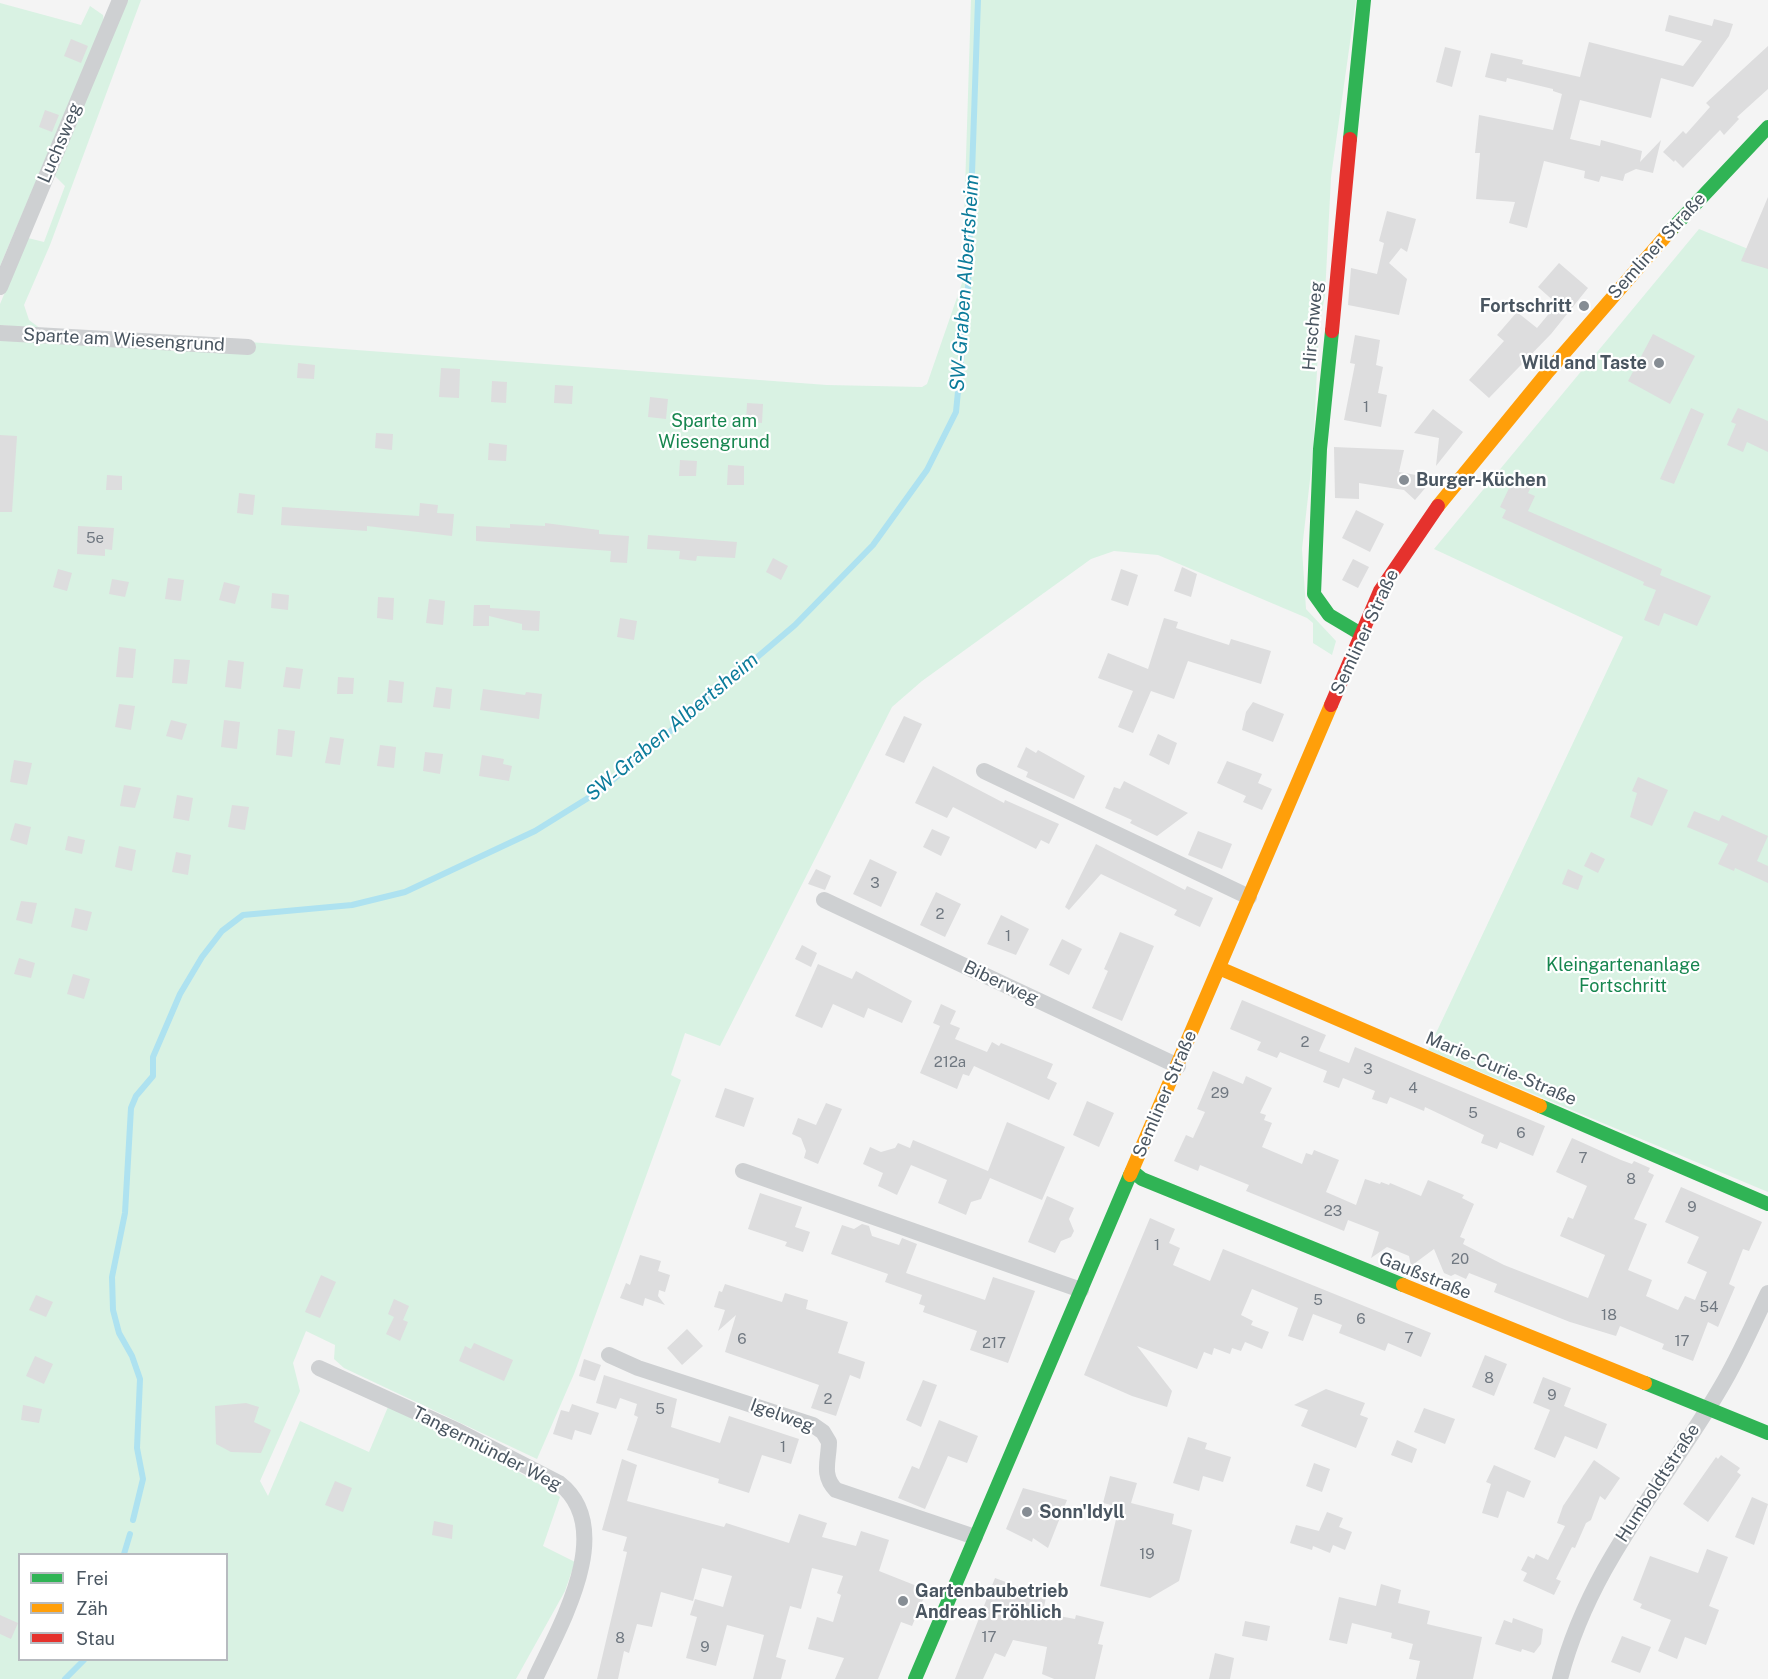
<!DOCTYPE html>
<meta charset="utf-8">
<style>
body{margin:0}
#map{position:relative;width:1768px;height:1679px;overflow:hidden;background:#f4f4f4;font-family:"Public Sans",sans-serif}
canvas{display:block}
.legend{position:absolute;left:18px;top:1553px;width:210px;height:108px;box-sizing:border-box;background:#fff;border:2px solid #b7bbc0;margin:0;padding:8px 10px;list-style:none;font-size:18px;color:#4a5661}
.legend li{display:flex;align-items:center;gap:12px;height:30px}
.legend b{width:30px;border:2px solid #b7bbc0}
</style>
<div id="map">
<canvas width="1768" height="1679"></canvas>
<ul class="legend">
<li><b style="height:8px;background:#30b455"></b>Frei</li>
<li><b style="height:8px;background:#ff9f0a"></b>Zäh</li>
<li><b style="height:8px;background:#e5322d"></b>Stau</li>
</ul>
</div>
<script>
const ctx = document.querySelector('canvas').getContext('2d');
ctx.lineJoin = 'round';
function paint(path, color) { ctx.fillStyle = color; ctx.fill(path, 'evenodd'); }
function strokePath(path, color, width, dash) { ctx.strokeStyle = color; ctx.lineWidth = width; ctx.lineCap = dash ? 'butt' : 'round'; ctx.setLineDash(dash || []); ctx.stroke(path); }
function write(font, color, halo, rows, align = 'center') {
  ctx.font = font + ' "Public Sans",sans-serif'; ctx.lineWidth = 4.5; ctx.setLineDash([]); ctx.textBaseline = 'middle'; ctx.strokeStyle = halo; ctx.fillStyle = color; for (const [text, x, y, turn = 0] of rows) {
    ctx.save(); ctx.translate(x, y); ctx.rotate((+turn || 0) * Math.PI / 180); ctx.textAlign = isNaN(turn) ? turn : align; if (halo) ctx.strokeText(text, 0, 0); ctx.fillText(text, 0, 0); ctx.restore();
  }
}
const green = new Path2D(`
 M128,0H141L50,245L24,305L29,320L41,329L0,325V304L28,238L44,242L65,186L54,175Z
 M971,0H1356L1331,177L1325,295L1319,328L1313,454L1302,549L1306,609L1336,641L1332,655L1313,643V623L1307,618L1158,555L1114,551L1091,559L922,681L892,707L720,1046L685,1033L671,1075L681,1080L574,1374L537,1459L344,1368L334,1359L335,1345L306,1331L293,1363L300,1391L260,1481L268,1496L300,1421L369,1452L388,1407C448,1434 505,1462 560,1497L543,1546L575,1562L565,1591L516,1679H0V339L249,342L827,385L922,387L927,384L962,283ZM20,1554H226V1660H20Z
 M0,3L81,25L90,6L103,15L104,22L0,266Z
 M1699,229L1768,257V1192L1428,1050L1623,637L1434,549Z`);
const stream = new Path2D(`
 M133,1520L143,1479L137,1448L140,1379L132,1356L119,1333L113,1310L112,1277L125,1213L131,1108L136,1096L153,1076V1057L180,994L202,957L222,931L243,915L352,905L405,892L535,831L601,790L795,625L873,545L927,470L956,412L968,289L978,0
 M124,1554L130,1534
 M65,1679L84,1660`);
const building = new Path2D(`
 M1669,15L1712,26L1714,19L1733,24L1729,36L1693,87L1661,78L1651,118L1580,100L1570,139L1600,146L1601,140L1642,151L1640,162L1661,140L1653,173L1636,169L1625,174L1623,181L1601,176L1599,182L1584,178L1585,171L1544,161L1527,228L1509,223L1515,202L1476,199L1480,153H1475L1479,115L1553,130L1562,94L1553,91V89L1507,78L1506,82L1485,77L1491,53L1523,60L1522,64L1580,77L1589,42L1683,66L1702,41L1665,31Z
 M71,39L88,46L81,63L64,56Z
 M1768,46V89L1737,117L1739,119L1724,135L1720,130L1683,168L1675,160L1674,162L1663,152L1683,131L1686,134L1710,107L1706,103Z
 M1445,47L1461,51L1452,87L1436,82Z
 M45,110L59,115L52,132L39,127Z
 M1768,197V269L1741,261Z
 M1387,211L1416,219L1407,252L1401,248L1389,263L1407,279L1399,315L1348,305L1351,268L1377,274L1384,243L1379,241Z
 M1559,263L1588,288L1551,334L1489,398L1469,380L1504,341L1497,335L1517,312L1537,328L1557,304L1538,287Z
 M1653,334L1695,356L1670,404L1628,381Z
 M1355,335L1380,340L1376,365L1383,367L1378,393L1387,395L1381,427L1344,420L1355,364L1350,363Z
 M298,363L315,365L314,379L297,378Z
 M441,368L460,369L459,398L439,397Z
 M492,381L507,382L506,403L491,402Z
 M555,385L573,386L572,404L554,403Z
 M650,397L668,399L666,419L648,417Z
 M747,403L763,404L762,423L746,422Z
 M1691,408L1704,414L1674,484L1660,479Z
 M1738,408L1768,421V452L1747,442L1743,452L1727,445L1736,424L1731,422Z
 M1433,409L1463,432L1436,466L1439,438L1414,433Z
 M376,433L393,434L392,450L375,448Z
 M0,435L17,436L12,512H0Z
 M489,443L507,445L506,461L488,460Z
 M1334,447L1404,450L1399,472L1416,475L1427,486L1415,500L1404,490L1359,483V499L1335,498Z
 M680,460L697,461L696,476H679Z
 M728,465L744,466V485H727Z
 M107,475L122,476V490H106Z
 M1521,475L1534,481L1528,493L1535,496L1528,511L1662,569L1660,575L1711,596L1697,626L1664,613L1659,626L1644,620L1656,590L1643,585L1644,582L1502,518L1506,510L1500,507L1511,484L1516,486Z
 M239,493L255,495L253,515L237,513Z
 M420,503L438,505L437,513L454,514L452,536L367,526V531L281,525L282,507L419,516Z
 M1356,510L1384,524L1370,552L1342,538Z
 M545,523L599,530V534L629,536L627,563L610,562L611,551L476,541V526L510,528V524L545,526Z
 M78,526L114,528L112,550L105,549V556L77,554Z
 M648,535L737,542L735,558L697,556L696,561L679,559L680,551L647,549Z
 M773,558L788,566L781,580L766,572Z
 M1353,559L1369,567L1358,588L1342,580Z
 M1182,567L1197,574L1191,597L1174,591Z
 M58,569L72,573L67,591L53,587Z
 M1121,569L1138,575L1128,606L1111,600Z
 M168,578L184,580L181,601L165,599Z
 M112,579L129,582L125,597L109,594Z
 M224,582L240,586L235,604L219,600Z
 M272,593L289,595L288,610L271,608Z
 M378,597L394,598L393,620L377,618Z
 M429,599L445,601L443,625L426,623Z
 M474,605H490V612V608L540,611L539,631L522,630V624L489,616V626H473Z
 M620,618L637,621L634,640L617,637Z
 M1164,618L1178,622L1176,628L1229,645L1231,639L1271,651L1261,684L1188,661L1174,699L1151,691L1133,733L1118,727L1133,691L1098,678L1108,653L1148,669Z
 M119,647L136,649L133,678L116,677Z
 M174,659L190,660L187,684L172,683Z
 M228,660L244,662L241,689L225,687Z
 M286,667L303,669L300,689L283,687Z
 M338,677L354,678L353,694H337Z
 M389,680L404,682L402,703L387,702Z
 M436,687L452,689L450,709L433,707Z
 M483,689L525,695L526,692L542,694L539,719L480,710Z
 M1253,702L1284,714L1273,742L1242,730L1246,712Z
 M119,704L135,706L131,730L115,727Z
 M904,716L922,724L904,763L885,755Z
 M171,720L187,724L182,740L166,736Z
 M224,720L240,722L237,749L221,747Z
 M278,729L295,731L292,757L276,755Z
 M1158,734L1177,743L1169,765L1149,755Z
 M330,737L344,739L340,765L325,763Z
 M380,745L396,747L394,768L377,766Z
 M1026,747L1036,753L1038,750L1085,776L1074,799L1026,777L1028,772L1017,767Z
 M425,752L443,754L440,774L423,771Z
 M482,755L504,759L503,764L512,766L509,781L479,776Z
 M14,760L32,763L27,785L10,782Z
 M1227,761L1262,774L1258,783L1272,789L1262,810L1243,802L1246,796L1217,783Z
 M933,766L1004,803L1005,800L1059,824L1049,844L1041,840L1036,849L953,807L947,818L915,803Z
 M1638,777L1668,790L1652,826L1630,817L1637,793L1632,791Z
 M1124,781L1188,813L1157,836L1138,827L1130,823L1132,820L1105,808L1114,787L1120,789Z
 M124,785L141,788L135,808L120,806Z
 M177,795L193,798L189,821L173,818Z
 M232,805L249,807L245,830L228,827Z
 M1694,811L1719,821L1722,815L1768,836L1757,861L1768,866V883L1735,868L1734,871L1718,864L1728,844L1687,827Z
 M15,823L31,827L27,845L10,840Z
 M932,829L950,837L941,856L923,847Z
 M1198,831L1232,844L1222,869L1188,855Z
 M68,836L85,840L82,854L65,850Z
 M1096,844L1185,890L1187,886L1213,898L1200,927L1174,915L1177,910L1101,874L1069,910L1065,907Z
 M119,846L136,850L132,871L115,867Z
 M176,852L191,855L188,875L172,872Z
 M1591,852L1605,859L1598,873L1584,866Z
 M870,859L897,872L881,907L853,894Z
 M816,869L831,876L825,890L808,884Z
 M1568,869L1583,876L1578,890L1562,884Z
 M936,892L961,904L945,937L920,925Z
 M21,901L37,903L32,924L16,920Z
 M75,908L92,912L87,931L71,927Z
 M1001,915L1029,929L1016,955L987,944Z
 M1120,932L1154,946L1122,1021L1092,1008L1108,971L1104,969Z
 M1062,939L1082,949L1069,975L1049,965Z
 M802,945L817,953L811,967L795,959Z
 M19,958L35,963L31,978L14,974Z
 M818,964L852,979L856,971L912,1001L902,1023L868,1008L864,1018L833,1004L822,1028L795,1016Z
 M73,974L90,979L84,999L67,994Z
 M1242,1000L1326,1035L1319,1051L1349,1063L1355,1047L1545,1126L1533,1156L1500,1142L1497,1149L1481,1143L1484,1135L1425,1107L1424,1111L1390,1097L1387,1104L1372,1099L1375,1091L1343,1078L1339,1088L1323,1082L1327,1071L1280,1052L1277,1058L1257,1050L1261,1042L1230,1029Z
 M941,1004L956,1011L950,1024L960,1028L955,1039L987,1052L992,1042L999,1046L1001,1043L1053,1064L1047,1078L1057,1083L1049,1100L974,1066L969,1076L963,1074L957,1089L920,1073L940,1026L933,1023Z
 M1213,1071L1243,1084L1246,1076L1272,1088L1260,1113L1266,1115L1264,1120L1272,1123L1262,1147L1302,1164L1306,1153L1312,1155L1314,1150L1339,1160L1326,1192L1356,1205L1365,1179L1380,1184L1381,1182L1389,1185L1390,1183L1421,1196L1428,1180L1464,1195L1462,1198L1474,1204L1460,1237L1465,1239L1463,1244L1504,1265L1588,1298L1605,1255L1560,1236L1568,1217L1573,1219L1587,1186L1556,1172L1572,1138L1621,1160L1632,1164L1634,1161L1650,1168L1648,1172L1654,1175L1634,1219L1647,1224L1628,1270L1652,1280L1646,1296L1678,1310L1685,1296L1695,1300L1707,1272L1687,1263L1699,1237L1665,1222L1681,1187L1762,1222L1749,1251L1743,1249L1729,1284L1735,1287L1718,1327L1708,1322L1693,1361L1662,1349L1664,1344L1620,1326L1616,1336L1570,1322L1494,1292L1497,1284L1469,1273L1466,1279L1455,1274L1451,1276L1444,1273L1434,1249L1411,1266L1409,1256L1387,1247L1371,1258L1379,1232L1348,1220L1344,1231L1246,1191L1249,1185L1200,1165L1198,1171L1174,1161L1186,1135L1193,1138L1205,1112L1197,1109Z
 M725,1088L754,1098L744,1127L715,1117Z
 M1087,1101L1114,1113L1099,1147L1073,1135Z
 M826,1103L842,1109L818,1164L804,1158L806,1151L801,1138L792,1134L798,1118L816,1125Z
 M1007,1122L1065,1147L1042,1200L990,1178L981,1199L971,1202L966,1215L938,1203L947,1180L911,1165L897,1195L878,1186L883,1173L863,1164L870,1147L881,1152L895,1148L898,1143L910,1148L913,1140L988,1171Z
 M760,1193L802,1207L795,1227L810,1232L803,1252L785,1246L787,1242L748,1229Z
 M1047,1196L1074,1208L1069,1219L1074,1231L1071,1237L1061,1241L1055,1253L1028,1242Z
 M1150,1218L1175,1229L1169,1243L1180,1248L1173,1265L1210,1281L1223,1249L1431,1333L1421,1357L1388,1343L1385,1351L1339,1333L1342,1325L1313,1314L1303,1341L1288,1336L1298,1308L1252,1289L1241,1315L1253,1321L1251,1325L1269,1332L1262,1349L1245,1342L1241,1351L1232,1348L1230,1354L1214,1348L1212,1355L1204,1352L1197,1369L1137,1346L1172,1391L1167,1407L1132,1396L1084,1375Z
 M862,1224L869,1226L872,1236L899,1245L902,1238L917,1244L906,1273L985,1300L993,1277L1035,1291L1008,1363L970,1350L977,1331L923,1312L925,1306L919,1304L922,1295L885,1282L888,1274L831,1254L842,1225L854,1229Z
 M640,1255L661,1261L658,1271L670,1275L665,1292L659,1290L658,1296L665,1305L645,1298L643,1306L620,1298L626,1283L630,1285Z
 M321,1275L336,1282L320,1318L305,1312Z
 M725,1284L782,1302L785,1293L808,1300L806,1309L848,1322L838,1353L865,1362L860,1379L850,1375L836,1416L811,1408L819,1385L725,1352L736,1315L718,1331L725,1310L714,1307L719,1291L722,1292Z
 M36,1295L53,1302L46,1317L29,1310Z
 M394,1299L409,1306L403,1320L408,1322L400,1341L386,1334L394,1317L388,1314Z
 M687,1329L703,1346L682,1365L667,1348Z
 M474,1343L513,1360L504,1381L459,1361L465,1346L471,1349Z
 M1485,1355L1507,1364L1494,1396L1472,1387Z
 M35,1356L53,1364L44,1384L26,1376Z
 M584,1359L601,1365L595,1381L579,1376Z
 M604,1375L677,1399L671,1427L720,1443L729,1416L799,1439L791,1464L762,1455L749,1493L718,1483L719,1479L627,1450L638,1417L634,1415L637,1404L620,1398L616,1409L596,1403Z
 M1543,1377L1571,1388L1564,1406L1607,1424L1597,1449L1565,1436L1555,1458L1534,1449L1550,1410L1533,1403Z
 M923,1380L937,1385L921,1427L906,1420Z
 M1326,1389L1365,1403L1360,1415L1368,1418L1356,1448L1301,1426L1308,1410L1294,1405Z
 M246,1403L259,1407L254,1422L271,1430L261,1453L231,1452L216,1444L215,1406Z
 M572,1404L599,1413L591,1435L575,1430L572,1440L553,1434L561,1410L569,1412Z
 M23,1405L42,1409L39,1423L21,1420Z
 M1424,1408L1455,1419L1445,1444L1414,1432Z
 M939,1420L978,1436L967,1463L948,1456L925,1509L898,1498L912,1466L919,1469Z
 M1188,1437L1207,1443L1205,1449L1231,1457L1223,1482L1203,1476L1199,1491L1173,1483Z
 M1397,1440L1417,1449L1412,1463L1391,1455Z
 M1721,1455L1740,1468L1737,1472L1741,1475L1708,1522L1683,1504L1716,1457L1718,1459Z
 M622,1459L637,1465L627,1501L724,1527L726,1523L789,1543L799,1514L827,1523L822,1537L856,1546L861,1531L889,1540L879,1571L927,1590L912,1626L901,1622L878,1679H835L844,1658L808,1649L817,1617L833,1622L841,1595L837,1593L843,1576L812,1568L801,1609L790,1606L776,1657L786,1660L781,1679H753L764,1635L727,1625L716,1666L686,1658L697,1617L690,1615L695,1599L723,1607L732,1576L702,1568L693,1601L661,1592L652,1627L637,1624L629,1653L624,1651L618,1679H597L627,1552L623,1551L627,1537L602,1530Z
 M1594,1460L1620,1478L1605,1500L1600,1496L1591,1520L1586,1523L1575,1548L1572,1547L1556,1579L1561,1581L1554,1595L1523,1581L1527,1573L1521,1570L1528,1556L1534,1559L1536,1554L1548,1560L1565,1526L1557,1523L1563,1506Z
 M1314,1463L1330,1469L1322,1492L1306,1486Z
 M1494,1465L1531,1481L1524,1498L1507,1491L1498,1518L1482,1513L1491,1484L1486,1482Z
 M1110,1476L1137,1483L1131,1503L1174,1514L1172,1524L1192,1530L1179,1581L1150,1598L1100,1586L1119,1507L1103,1503Z
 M335,1481L352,1488L343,1512L325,1505Z
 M1023,1488L1067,1500L1048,1548L1033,1538L1032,1542L1006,1529Z
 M1752,1497L1768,1504L1754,1545L1735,1537Z
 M1327,1512L1343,1518L1339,1527L1352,1532L1345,1550L1333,1545L1330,1553L1313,1546L1312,1550L1290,1543L1296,1525L1319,1531Z
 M434,1521L453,1525L452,1539L432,1535Z
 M1707,1549L1728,1557L1709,1606L1719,1610L1706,1645L1685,1637L1677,1659L1658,1651L1671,1620L1640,1608L1642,1604L1633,1600L1650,1556L1698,1573Z
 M995,1578L1046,1597L1043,1613L1075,1619L1076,1615L1104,1622L1098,1644L1103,1645L1095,1679H1054L1042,1674L1047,1647L1013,1640L1005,1657L995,1653L983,1679H955Z
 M1381,1584L1401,1590L1398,1603L1430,1611L1427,1624L1482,1637L1473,1679H1416L1420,1661L1409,1659L1413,1644L1391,1638L1392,1633L1352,1623L1347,1644L1329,1640L1339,1597L1376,1606Z
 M0,1615L18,1623L11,1639L0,1634Z
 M1513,1618L1543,1629L1541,1644L1534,1653L1522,1649L1521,1652L1495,1644L1504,1620L1512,1623Z
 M1245,1621L1270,1626L1267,1641L1242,1636Z
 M1622,1636L1651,1647L1640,1673L1611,1662Z
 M1215,1653L1234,1658L1230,1679H1209Z`);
const street = new Path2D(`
 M0,287L120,0
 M0,333L248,347
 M984,771L1249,897
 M824,900L1178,1066
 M743,1171L1081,1290
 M609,1355L638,1368L813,1425L823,1432L829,1442C829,1460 821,1475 836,1490L975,1537
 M319,1368L458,1431L559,1483C618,1529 559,1627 535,1679
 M1560,1679C1589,1565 1664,1485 1721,1387C1739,1357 1753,1324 1768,1293`);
const fast = new Path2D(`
 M1350,139L1364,0
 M1671,230L1768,127
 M1332,331L1320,449L1314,594L1329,615L1361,634
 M1540,1106L1768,1204
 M1132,1171L1142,1179L1403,1285
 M1645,1383L1768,1433
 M915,1679L1130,1175`);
const slow = new Path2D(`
 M1438,506L1546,374L1671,230
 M1219,968L1540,1106
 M1130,1175L1331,705
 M1403,1285L1645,1383`);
const jam = new Path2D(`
 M1332,331L1350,139
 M1331,705L1380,591L1438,506`);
const markers = [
 [1584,306,6,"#868d94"],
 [1659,363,6,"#868d94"],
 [1404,480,6,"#868d94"],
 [1027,1512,6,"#868d94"],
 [903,1601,6,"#868d94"]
];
const numberNames = [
 ["1",1366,407],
 ["5e",95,538],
 ["3",875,883],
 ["2",940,914],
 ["1",1008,936],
 ["2",1305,1042],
 ["212a",950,1062],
 ["3",1368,1069],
 ["4",1413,1088],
 ["29",1220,1093],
 ["5",1473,1113],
 ["6",1521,1133],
 ["7",1583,1158],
 ["8",1631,1179],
 ["9",1692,1207],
 ["23",1333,1211],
 ["1",1157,1245],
 ["20",1460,1259],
 ["5",1318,1300],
 ["54",1709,1307],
 ["18",1609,1315],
 ["6",1361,1319],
 ["7",1409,1338],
 ["6",742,1339],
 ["17",1682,1341],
 ["217",994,1343],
 ["8",1489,1378],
 ["9",1552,1395],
 ["2",828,1399],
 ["5",660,1409],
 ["1",783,1447],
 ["19",1147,1554],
 ["17",989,1637],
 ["8",620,1638],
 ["9",705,1647]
];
const streetNames = [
 ["Luchsweg",60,143,-67],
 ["Semliner Straße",1657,246,-48],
 ["Hirschweg",1313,326,-85],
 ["Sparte am Wiesengrund",124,340,3],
 ["Semliner Straße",1365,632,-65],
 ["Biberweg",1001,983,25],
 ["Marie-Curie-Straße",1501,1069,23],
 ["Semliner Straße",1165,1094,-67],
 ["Gaußstraße",1425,1276,22],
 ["Igelweg",782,1416,20],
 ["Tangermünder Weg",487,1449,27],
 ["Humboldtstraße",1658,1483,-57]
];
const poiNames = [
 ["Fortschritt",1572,306,"right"],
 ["Wild and Taste",1647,363,"right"],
 ["Burger-Küchen",1416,480],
 ["Sonn'Idyll",1039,1512],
 ["Gartenbaubetrieb",915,1591],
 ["Andreas Fröhlich",915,1612]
];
const parkNames = [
 ["Sparte am",714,421],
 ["Wiesengrund",714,442],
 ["Kleingartenanlage",1623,965],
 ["Fortschritt",1623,986]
];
const waterNames = [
 ["SW-Graben Albertsheim",965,283,-86],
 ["SW-Graben Albertsheim",672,727,-40]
];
paint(green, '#d9f2e3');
strokePath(stream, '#aee2f0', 6);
paint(building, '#ddddde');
strokePath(street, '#ced0d2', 16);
strokePath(fast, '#30b455', 14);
strokePath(slow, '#ff9f0a', 14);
strokePath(jam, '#e5322d', 14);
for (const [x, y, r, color] of markers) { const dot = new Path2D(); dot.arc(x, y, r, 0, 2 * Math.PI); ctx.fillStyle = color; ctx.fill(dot); strokePath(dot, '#fff', 2); }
write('15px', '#707881', null, numberNames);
write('18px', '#4a5661', '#fff', streetNames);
write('bold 18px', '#4a5661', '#fff', poiNames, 'left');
write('18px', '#17864f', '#fff', parkNames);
write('italic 20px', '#0c7c9b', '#fff', waterNames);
</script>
